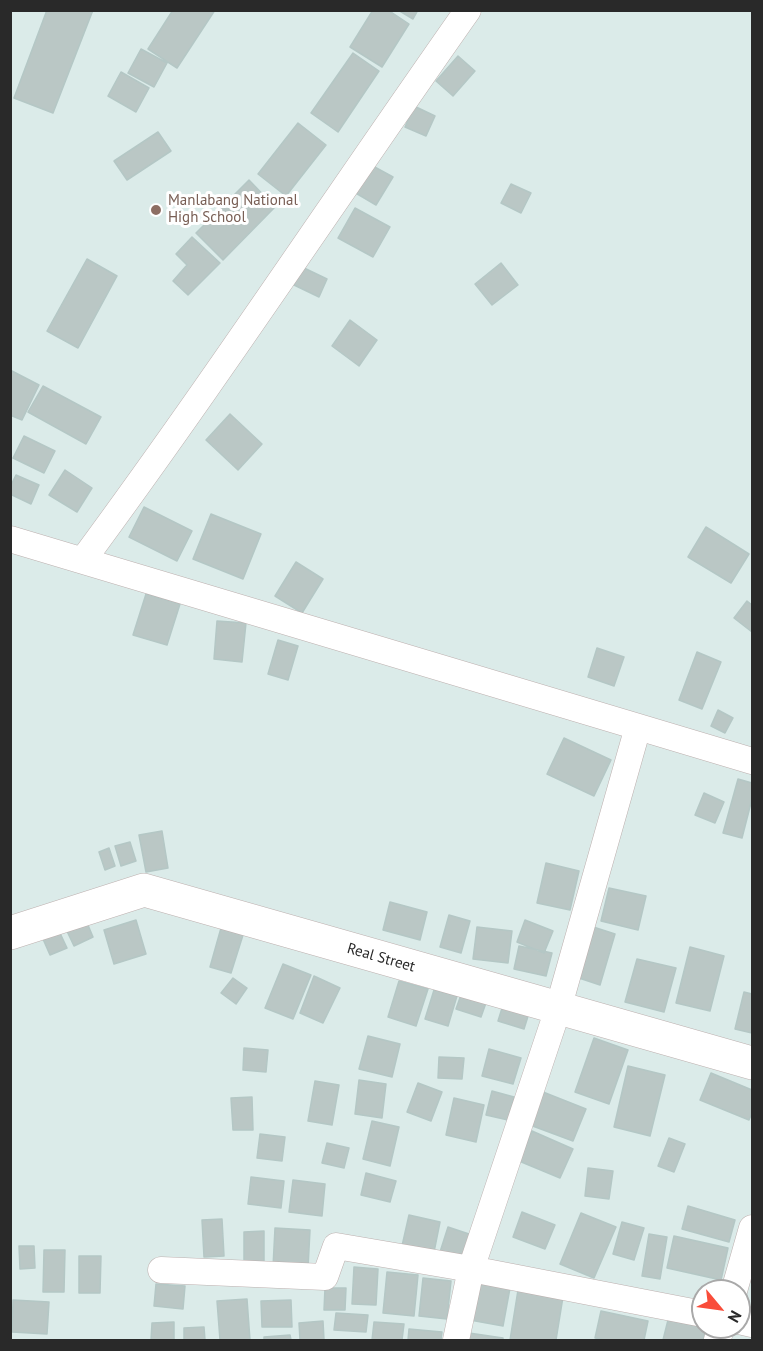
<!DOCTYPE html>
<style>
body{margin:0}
#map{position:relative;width:763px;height:1351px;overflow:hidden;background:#dbebe9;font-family:"PT Sans",sans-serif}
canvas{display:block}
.frame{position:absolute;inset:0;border:12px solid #292929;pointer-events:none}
.north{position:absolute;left:691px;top:1279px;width:60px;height:60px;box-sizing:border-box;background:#fff;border:2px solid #a9a9a9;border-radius:50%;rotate:119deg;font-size:16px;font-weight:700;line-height:24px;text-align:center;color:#292929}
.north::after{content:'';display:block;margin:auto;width:21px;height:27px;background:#f94d3a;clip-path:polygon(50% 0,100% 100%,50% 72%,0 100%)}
</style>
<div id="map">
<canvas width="763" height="1351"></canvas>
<div class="frame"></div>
<div class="north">N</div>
</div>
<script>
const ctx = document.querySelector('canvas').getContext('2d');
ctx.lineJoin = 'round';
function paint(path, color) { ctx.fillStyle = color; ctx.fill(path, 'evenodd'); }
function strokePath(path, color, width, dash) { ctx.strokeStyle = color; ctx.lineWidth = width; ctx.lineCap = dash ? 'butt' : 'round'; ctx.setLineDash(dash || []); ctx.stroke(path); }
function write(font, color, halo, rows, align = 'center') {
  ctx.font = font + ' "PT Sans",sans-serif'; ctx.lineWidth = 6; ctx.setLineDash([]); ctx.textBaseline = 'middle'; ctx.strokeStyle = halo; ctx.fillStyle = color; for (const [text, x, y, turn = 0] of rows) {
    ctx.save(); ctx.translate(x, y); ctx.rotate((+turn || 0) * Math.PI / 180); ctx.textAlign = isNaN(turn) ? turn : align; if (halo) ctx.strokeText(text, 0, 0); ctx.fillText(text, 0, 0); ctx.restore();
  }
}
const building = new Path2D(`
 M47,10H93L53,113L14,98Z
 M173,10H215L177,68L148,49Z
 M373,10H388L409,24L382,67L350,47Z
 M398,10H418L413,19Z
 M141,49L167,63L154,87L128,73Z
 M353,53L379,71L338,132L311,113Z
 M458,56L475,71L453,96L436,81Z
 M121,72L149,88L136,112L108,96Z
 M414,106L435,116L426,136L405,127Z
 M298,123L326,145L286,196L258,174Z
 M158,132L171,151L127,180L114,161Z
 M371,165L393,177L376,205L354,192Z
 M249,180L275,207L223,260L196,233Z
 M511,184L531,193L521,213L501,203Z
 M355,208L390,227L373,257L338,238Z
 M192,237L220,263L188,295L173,281L187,265L176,254Z
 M87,259L117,276L78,348L47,331Z
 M501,263L518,285L492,305L475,284Z
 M302,267L327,279L319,297L294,285Z
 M350,320L377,340L359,366L332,346Z
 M10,370L39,385L22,420L10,415Z
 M43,386L101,417L86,444L28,412Z
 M230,414L262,444L238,470L206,440Z
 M24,436L55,451L44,473L13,458Z
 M65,470L92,488L77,512L49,495Z
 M16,475L39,485L31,504L10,494V487Z
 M144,507L192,531L177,561L129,537Z
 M211,514L261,534L243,579L193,559Z
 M706,527L749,554L731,583L688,557Z
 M296,562L323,579L302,613L275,596Z
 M146,594L180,604L167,645L133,635Z
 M747,601L752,605V632L734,618Z
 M217,621L246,623L242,662L214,659Z
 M278,640L298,646L288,680L268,674Z
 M597,648L624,657L614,686L588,677Z
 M697,652L721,662L702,709L679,700Z
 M718,710L733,718L725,733L711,726Z
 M564,738L611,760L594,796L547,774Z
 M738,779L752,783V799L742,838L723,833Z
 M704,793L724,802L715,823L695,815Z
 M162,831L168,868L146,872L139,835Z
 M130,842L136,861L121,866L115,846Z
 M109,848L115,866L105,870L99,852Z
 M546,863L579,871L570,910L537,903Z
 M609,888L646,896L638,930L601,921Z
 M390,902L427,912L420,940L383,930Z
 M449,915L470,921L461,953L440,947Z
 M85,918L93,937L74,946L65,927Z
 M136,920L146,954L114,964L104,930Z
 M525,920L553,931L544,953L517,942Z
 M584,924L615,934L600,985L570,975Z
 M477,927L512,931L508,963L473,959Z
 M221,928L243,935L231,973L210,967Z
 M59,931L67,948L50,955L43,939Z
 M519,946L552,953L546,976L514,969Z
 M690,947L724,956L710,1011L676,1003Z
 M637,959L676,968L664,1012L625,1002Z
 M283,964L311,975L293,1019L265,1008Z
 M314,976L340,988L323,1023L300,1013Z
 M233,978L247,988L236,1004L221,993Z
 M399,981L428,989L416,1026L388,1017Z
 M434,990L457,996L448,1026L425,1019Z
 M462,992L487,1000L481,1017L456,1009Z
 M744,992L752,994V1033L735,1029Z
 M503,1005L529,1013L524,1029L498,1021Z
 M368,1036L400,1044L392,1077L359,1069Z
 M594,1038L628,1050L609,1104L575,1092Z
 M244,1048L268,1050L266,1072L243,1070Z
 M489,1049L521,1058L513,1084L482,1076Z
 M439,1057L464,1058L462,1079L438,1078Z
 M628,1066L665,1075L650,1136L614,1127Z
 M711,1073L752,1090V1113L749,1120L700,1100Z
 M359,1080L386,1084L382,1118L355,1114Z
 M315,1081L339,1085L332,1125L308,1121Z
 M418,1083L442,1092L431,1121L407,1112Z
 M492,1091L514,1097L508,1120L486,1115Z
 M543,1092L586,1109L573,1141L530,1125Z
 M252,1097L253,1130H233L231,1098Z
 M454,1098L484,1105L476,1142L446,1135Z
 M372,1121L399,1127L390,1166L363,1159Z
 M532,1131L573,1149L560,1178L519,1161Z
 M260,1134L285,1137L282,1161L257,1158Z
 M669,1138L685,1144L674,1172L658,1166Z
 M327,1143L349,1148L344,1168L322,1163Z
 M588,1168L613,1171L609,1199L585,1196Z
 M366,1173L396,1181L390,1202L361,1195Z
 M251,1177L284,1181L281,1208L248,1204Z
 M293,1180L325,1184L322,1216L289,1212Z
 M688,1206L735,1220L729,1242L682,1229Z
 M522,1212L555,1225L545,1249L513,1237Z
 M581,1213L616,1227L594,1278L560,1264Z
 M409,1215L440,1222L434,1252L402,1246Z
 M222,1219L224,1256L204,1257L202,1220Z
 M622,1222L644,1228L634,1260L613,1254Z
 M448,1227L472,1235L463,1260L440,1252Z
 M275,1228L310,1230L308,1268L273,1267Z
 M264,1231V1264H244V1232Z
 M649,1234L667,1237L660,1279L642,1276Z
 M674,1236L728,1248L721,1280L667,1268Z
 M19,1246H34L35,1268L20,1269Z
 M44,1250H65L64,1292H43Z
 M79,1256H101L100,1293H79Z
 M354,1267L378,1269L376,1305L352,1304Z
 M387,1272L418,1275L414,1316L383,1313Z
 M423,1278L451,1281L447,1319L419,1316Z
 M476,1283L510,1288L503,1326L470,1320Z
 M156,1284L185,1286L183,1309L154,1306Z
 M325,1288H346L345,1310H324Z
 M518,1290L563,1297L556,1340H510Z
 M247,1299L250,1340H220L217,1301Z
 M13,1300L49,1302L47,1334L12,1332Z
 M291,1300L292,1327H262L261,1301Z
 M601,1311L648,1321L644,1340H606L595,1338Z
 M336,1313L368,1315L366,1332L334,1330Z
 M668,1320L706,1328L703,1340H663Z
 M323,1321L324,1340H300L299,1323Z
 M174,1322V1340H151L152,1323Z
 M374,1322L404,1324L402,1340H372Z
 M204,1327L205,1340H184V1328Z
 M409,1329L442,1332L441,1340H408Z
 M469,1333L503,1338V1340H468Z
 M290,1335L291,1340H264V1337Z`);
const street = new Path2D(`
 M10,539L752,761
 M83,560C216,380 339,193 468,10
 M161,1270L325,1277L336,1246L471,1269L703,1314
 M734,1291L752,1228
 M739,1321L752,1324
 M456,1340L471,1269L558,1009L638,727
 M717,1340L722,1327`);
const secondary = new Path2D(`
 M10,933L144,890L752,1063`);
const markers = [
 [156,210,6,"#8d6e63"]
];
const educationNames = [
 ["Manlabang National",168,201],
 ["High School",168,218]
];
const streetNames = [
 ["Real Street",381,958,16]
];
paint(building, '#bac7c5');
strokePath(building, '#b4c7c5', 1.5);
strokePath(street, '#bdb0af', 27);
strokePath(secondary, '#bdb0af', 34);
strokePath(street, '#fff', 26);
strokePath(secondary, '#fff', 33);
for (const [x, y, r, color] of markers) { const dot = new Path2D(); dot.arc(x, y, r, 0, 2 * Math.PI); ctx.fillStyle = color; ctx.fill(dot); strokePath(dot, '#fff', 2); }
write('15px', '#785e54', '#fff', educationNames, 'left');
write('15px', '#292929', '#fff', streetNames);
</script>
